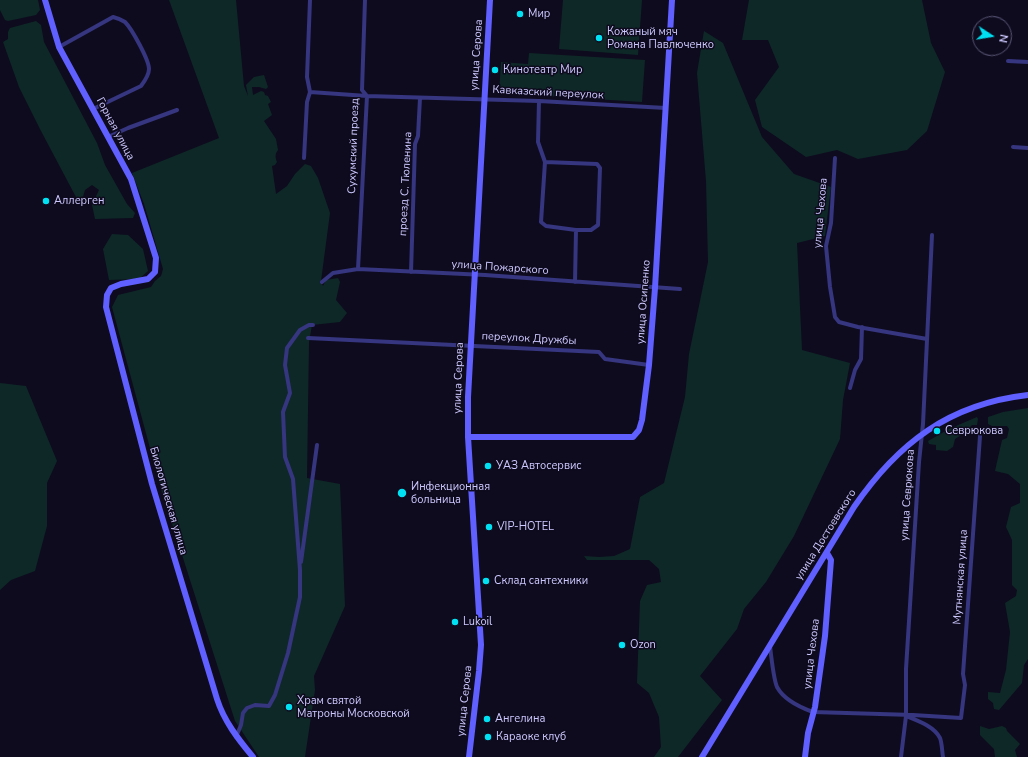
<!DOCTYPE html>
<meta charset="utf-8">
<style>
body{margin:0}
#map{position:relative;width:1028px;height:757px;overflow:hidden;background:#0e0b1e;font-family:"Nunito Sans",sans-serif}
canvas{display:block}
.north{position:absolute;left:972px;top:16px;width:40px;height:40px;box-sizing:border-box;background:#0e0b1e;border:1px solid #5a5778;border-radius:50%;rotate:102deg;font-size:11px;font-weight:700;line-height:16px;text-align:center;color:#cdc8ff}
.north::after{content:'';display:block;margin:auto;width:14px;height:18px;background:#00e1f3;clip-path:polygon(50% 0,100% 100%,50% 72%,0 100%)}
</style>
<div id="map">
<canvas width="1028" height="757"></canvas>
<div class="north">N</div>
</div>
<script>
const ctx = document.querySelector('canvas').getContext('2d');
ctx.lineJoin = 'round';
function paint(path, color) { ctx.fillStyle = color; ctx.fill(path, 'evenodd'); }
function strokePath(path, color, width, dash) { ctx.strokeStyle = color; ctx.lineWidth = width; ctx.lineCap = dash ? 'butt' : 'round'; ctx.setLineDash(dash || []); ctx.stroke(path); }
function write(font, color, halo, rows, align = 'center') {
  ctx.font = font + ' "Nunito Sans",sans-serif'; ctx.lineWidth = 3; ctx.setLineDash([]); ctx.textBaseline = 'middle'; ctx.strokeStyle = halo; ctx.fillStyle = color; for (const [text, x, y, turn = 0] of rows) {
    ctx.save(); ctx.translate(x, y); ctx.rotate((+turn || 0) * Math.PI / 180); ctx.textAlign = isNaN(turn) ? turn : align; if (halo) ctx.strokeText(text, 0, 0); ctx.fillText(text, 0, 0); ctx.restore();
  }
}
const green = new Path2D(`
 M0,0H38L40,10L36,15L8,21L5,20L0,10Z
 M169,0H236L244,86L248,96L246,85L254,77L264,75L268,87L266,89L259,87H252L253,95L261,91L264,92L265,95L268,96L271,102L268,104L272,115L264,121L276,139L278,150C275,154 275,157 277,162L275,165L272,166L276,194L287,186L295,174L305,164L311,166L318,178L330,213L321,281L323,286L326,280L338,278L340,282L336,300L347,313L340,322L312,325L309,342L307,478L340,484L345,606L314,676L315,690L305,757H259L235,721L161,489L112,307L118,295L151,287L155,281L161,276L163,269L144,204L132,173L219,138Z
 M563,0H642L638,55L559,49Z
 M749,0H922L931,43L945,72L927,131L907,150L858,159L837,150L806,157L762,127L755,100L779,67L768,40H742Z
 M36,21L41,25L44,42L97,143L105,165L127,204L135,213L133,218L95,219L92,205L99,190L92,185L85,190L82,200L77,199L41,131L19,87L3,42L8,39V32L10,28Z
 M704,31L723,43L762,137L794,174L831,187L825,236L797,243L802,350L850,363L843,400L840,439L794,536L766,582L744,609L737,629L700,676L722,700L678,757H654L661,747L659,717L649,693L637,683L640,601L647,585L661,582L659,569L649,560H587L584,556L599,557L614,556L630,549L640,497L664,483L685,397L689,354L708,262L706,181L697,73Z
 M529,53L645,60L642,102L499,93L501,62L528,64Z
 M112,234L128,235L143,249L148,271L139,279L109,280L103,249Z
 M0,383L26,386L57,461L47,483V526L35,571L11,580L0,590Z
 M1028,408V659L1024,665L1022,683L999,710L994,709L993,703L988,699V692L1000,693L1006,670L1010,632L1005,603L1016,596L1017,590L1012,585V540L1006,527L1011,507L1020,503V484L1008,474L995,471L1002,440L1007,438L1009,429L1007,426H992L988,424V417L1003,412Z
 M977,417L978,419L977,425H972L966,432L955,439L953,447L947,451L936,450V445L929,444L928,441L949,429Z
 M980,726L989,729L1002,726L1006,728L1007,731L1020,744L1015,750L1017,757H995L994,749L980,735Z`);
const street = new Path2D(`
 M59,47L113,17C117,18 122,20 125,22C132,29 149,60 149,69C149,74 144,82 141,86L93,109
 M1008,61L1028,62
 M310,92L367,96L539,101L666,108
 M539,101L538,142L545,162L541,222L546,226L576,230L575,282
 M108,137L128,128L177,110
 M1013,147L1028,148
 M304,158L307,102L310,92L307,77L310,0
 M835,158L831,223L826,246L830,287L835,317L839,322L858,327L927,339
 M545,162L597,164L600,168L598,225L591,230H576
 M358,269L367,96L362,90L365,0
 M411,272L415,144L418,136L420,98
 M322,282L333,273L358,269L485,275L680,289
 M308,338L599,352L605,359L649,365
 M850,388L855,370L861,359L862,327
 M301,562L317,445
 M770,646C771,655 774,680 777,687C784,700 799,707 813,712L913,715L961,718L965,685L963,674L980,436
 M906,716C918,721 934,726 940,738C942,743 942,751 943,757
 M236,737L241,725L243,713L247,708L255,705L269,706L275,695L288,653L300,597V570L293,479L285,457L283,412L290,393L285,365L287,348L300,330L309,325H313
 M901,757L906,716V669L919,462L923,424L932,235`);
const secondary = new Path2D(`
 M45,0L59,47L131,179L156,258L155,272L148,279L121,284L111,288L107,295L106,307L152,484L217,699C224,721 238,739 253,757
 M468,437H633L639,430L642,420L649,365L655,288L672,0
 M469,757L479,671L481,645L468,437V397L490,0
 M702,757L854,507C898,443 949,404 1028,395
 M805,757L808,733L815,707L825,636L831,560L827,553`);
const markers = [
 [520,14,4,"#00e1f3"],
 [599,38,4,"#00e1f3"],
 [495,70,4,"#00e1f3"],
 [46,201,4,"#00e1f3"],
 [937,431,4,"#00e1f3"],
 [488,466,4,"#00e1f3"],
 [402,493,5,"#00e1f3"],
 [489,527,4,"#00e1f3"],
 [486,581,4,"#00e1f3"],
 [455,622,4,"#00e1f3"],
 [622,645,4,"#00e1f3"],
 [289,707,4,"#00e1f3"],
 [487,719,4,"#00e1f3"],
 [488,737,4,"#00e1f3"]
];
const poiNames = [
 ["Мир",528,14],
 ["Кожаный мяч",607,32],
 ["Романа Павлюченко",607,45],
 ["Кинотеатр Мир",503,70],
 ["Аллерген",54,201],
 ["Севрюкова",945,431],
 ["УАЗ Автосервис",496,466],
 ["Инфекционная",411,487],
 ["больница",411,500],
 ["VIP-HOTEL",497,527],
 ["Склад сантехники",494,581],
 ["Lukoil",463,622],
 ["Ozon",630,645],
 ["Храм святой",297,701],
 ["Матроны Московской",297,714],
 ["Ангелина",495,719],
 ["Караоке клуб",496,737]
];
const streetNames = [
 ["улица Серова",477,55,-86],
 ["Кавказский переулок",548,93,3],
 ["Горная улица",115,129,62],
 ["Сухумский проезд",354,146,-88],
 ["проезд С. Тюленина",406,184,-87],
 ["улица Чехова",821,213,-85],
 ["улица Пожарского",500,268,4],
 ["улица Осипенко",644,302,-86],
 ["переулок Дружбы",529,339,3],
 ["улица Серова",459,378,-88],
 ["улица Севрюкова",908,495,-86],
 ["Биологическая улица",168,501,74],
 ["улица Достоевского",826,535,-58],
 ["Мутнянская улица",961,577,-86],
 ["улица Чехова",812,654,-83],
 ["улица Серова",465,701,-84]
];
paint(green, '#0e2827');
strokePath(street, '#36357f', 4);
strokePath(secondary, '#605fff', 6);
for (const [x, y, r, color] of markers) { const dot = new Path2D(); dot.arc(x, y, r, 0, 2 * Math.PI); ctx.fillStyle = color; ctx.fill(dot); strokePath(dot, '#0e0b1e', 1.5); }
write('11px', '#cdc8ff', '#0e0b1e', poiNames, 'left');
write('11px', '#cdc8ff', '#0e0b1e', streetNames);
</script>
